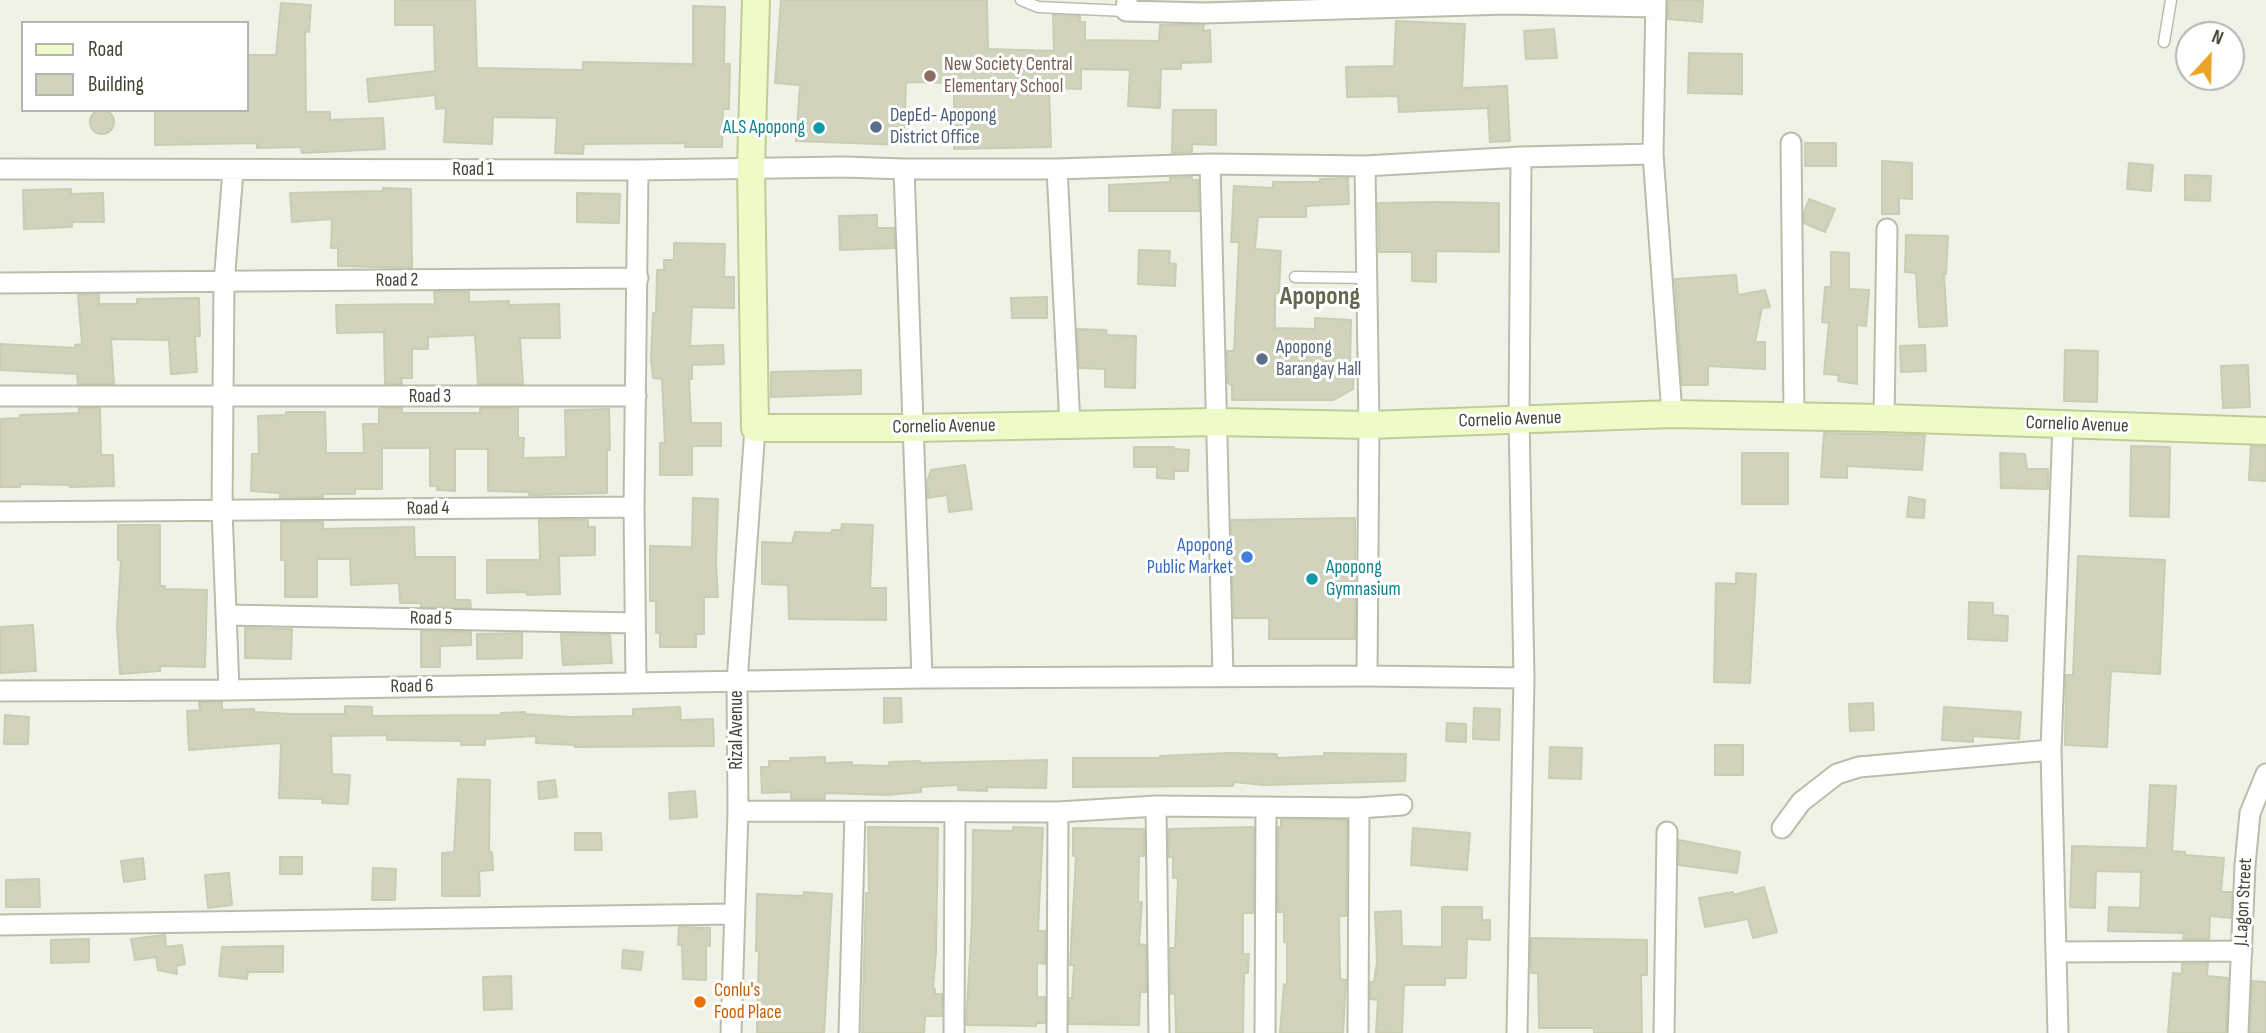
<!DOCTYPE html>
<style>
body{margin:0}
#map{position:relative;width:2266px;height:1033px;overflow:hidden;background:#f0f2e7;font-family:"Sofia Sans Condensed",sans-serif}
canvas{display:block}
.legend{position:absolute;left:21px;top:21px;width:228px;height:91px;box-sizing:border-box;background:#fff;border:2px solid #b4b5af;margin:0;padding:9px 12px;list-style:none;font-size:21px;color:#434536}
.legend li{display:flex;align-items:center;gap:14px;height:35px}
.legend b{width:35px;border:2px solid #b4b5af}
.north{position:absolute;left:2175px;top:21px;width:70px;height:70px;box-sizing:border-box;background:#fff;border:2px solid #b4b5af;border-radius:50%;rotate:22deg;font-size:19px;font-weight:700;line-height:28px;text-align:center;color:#434536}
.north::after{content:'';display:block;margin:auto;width:24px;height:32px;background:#eba425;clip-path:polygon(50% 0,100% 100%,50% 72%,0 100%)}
</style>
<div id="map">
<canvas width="2266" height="1033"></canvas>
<ul class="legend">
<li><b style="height:9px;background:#eefbc8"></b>Road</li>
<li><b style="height:19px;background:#d1d3bd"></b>Building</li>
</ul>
<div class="north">N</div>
</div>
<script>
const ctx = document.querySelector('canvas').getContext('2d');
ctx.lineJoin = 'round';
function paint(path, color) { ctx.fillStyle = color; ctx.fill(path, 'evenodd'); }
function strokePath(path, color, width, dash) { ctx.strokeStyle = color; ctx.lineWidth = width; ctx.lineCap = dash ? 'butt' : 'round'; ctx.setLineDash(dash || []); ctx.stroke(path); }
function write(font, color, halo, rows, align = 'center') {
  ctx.font = font + ' "Sofia Sans Condensed",sans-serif'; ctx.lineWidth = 6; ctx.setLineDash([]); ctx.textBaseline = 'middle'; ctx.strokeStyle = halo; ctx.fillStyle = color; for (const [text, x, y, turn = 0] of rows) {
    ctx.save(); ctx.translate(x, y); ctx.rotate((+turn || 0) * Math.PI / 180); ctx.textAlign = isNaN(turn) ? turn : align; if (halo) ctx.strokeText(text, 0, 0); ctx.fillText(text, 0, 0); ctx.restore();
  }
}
const building = new Path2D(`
 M395,0H475L477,68L583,70V62L693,64V6L725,7L724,64H730L729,109H723L722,147H685V143L584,144L583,154L555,153L557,118L493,117L492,144L444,142L446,108L436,109L435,95L369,102L367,79L435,71L434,25H395Z
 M781,0H987L988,49L1054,51L1053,15L1080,16V22H1085V40L1159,41L1160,25H1204L1203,31L1210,30L1211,62L1181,63V69H1161L1160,108L1128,106L1130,70L1081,69V89L1049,88L1051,147L954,149V83L906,82L904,145L796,141L800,85L775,83Z
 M1668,0L1703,1L1702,22L1668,19Z
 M281,3L311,5L309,32L305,31L306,112H330V120L383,118L385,149L302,153L301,147L257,148V143L155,145V110H247V55H276Z
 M1396,21L1465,24L1462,88L1507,86L1510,141L1490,142L1488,108L1399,112L1398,96L1347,97L1346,67L1394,66Z
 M1554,29L1557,58L1526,59L1524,31Z
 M1689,53L1742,54V94L1688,93Z
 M1173,110H1216V145L1192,144V152L1172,153Z
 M90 122a12 12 0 1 1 24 0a12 12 0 1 1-24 0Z
 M1805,143H1836V166H1805Z
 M1882,161L1912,163V199L1899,198V214H1882Z
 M2129,163L2153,165L2151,191L2127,189Z
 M2185,175L2211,176L2210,201L2185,200Z
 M1192,177V180H1198L1199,211H1109V185L1170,182V178Z
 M1348,178L1349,204L1306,206V217H1258L1255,249L1281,251L1279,293H1275V328L1315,329V318L1351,320L1350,366H1354L1353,389L1334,400H1232V386L1228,383L1227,351H1234L1239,242H1231L1234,186L1273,188V182H1320V179Z
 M383,188L411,189L412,268L338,266V248H331L332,219L292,222L290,193L383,191Z
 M71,189V194L103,193L104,222H72V227L24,229L23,190Z
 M577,193L620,194L619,223L577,222Z
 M1809,199L1835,209L1825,232L1804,223V212Z
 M1436,202L1499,203V252L1436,251V282L1412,281V252H1379L1378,203Z
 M877,215V228H894L895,248L840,250L839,216Z
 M1906,235L1948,236L1946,274H1944L1947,326L1919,327L1916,273L1905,272Z
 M674,243L725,244L724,277H734V308L692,307L690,346L723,345L724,364L692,365V379H689L691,423H721V446H692V475H660V443H665L662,379L653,378L651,360L653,313H656L657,270H664V260H674Z
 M1139,250L1170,251L1169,263L1176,264L1175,286L1138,284Z
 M1831,252L1849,253V289L1869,290L1866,326L1857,325V384L1838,381L1839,375L1824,374L1829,323L1822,322L1825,287H1831Z
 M1736,275L1738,295L1765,290L1770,307L1762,308L1755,342H1765V369L1708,366V385H1682L1675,279Z
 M434,292H469V302L509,301V305L559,304L560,338H520L523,384H478L475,335L428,337V349H412V378H401L402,384H385L384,332L337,333L336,305L435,304Z
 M99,294V304H137V299L199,298L200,336H195L197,372L171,374L169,340L111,339L114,384H78L77,374L0,370V344L76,348L75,345L82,344L78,295Z
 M1047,297V318H1012L1011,298Z
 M1077,329L1106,330L1107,335L1136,336L1135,388L1105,387V369L1079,368Z
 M1925,345L1926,371L1901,372L1900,346Z
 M2065,350L2098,351L2097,402L2064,401Z
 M2248,365L2250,407L2223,408L2221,366Z
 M861,370V394L771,397V372Z
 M79,408H100L101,455H113L114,486L70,487V485L20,484V487H0V419L20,418V415L79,413Z
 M379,408H402V413H480V408H518V438H524L523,458L566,457L565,410L609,409L610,450H607V493L539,495H529V492L488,491V449H455V491L437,490V486H430V448H382V489H355V494H323V497L280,498V493L251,491L252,454H259L258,416L286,415V412H325L326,453H364L363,424H379Z
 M1824,433L1925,435L1922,470L1847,466V478L1821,477Z
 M2131,446L2170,447L2169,517L2130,516Z
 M2251,446L2266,447V481L2249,480Z
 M1134,447H1174V449L1189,450L1188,471H1174V479L1157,478V467H1134Z
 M1742,453H1788V504H1742Z
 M2000,453L2025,454L2027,469H2048V489L2001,488Z
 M965,465L972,509L949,512L947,495L928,498L927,482L931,470Z
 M1909,497L1925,500L1924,518L1907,517Z
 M693,498L718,499L716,562L718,597H704V634H696V647H660V633H656V601H650V546L692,547Z
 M1355,518V639H1269V618H1234L1231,520Z
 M539,520H588V527H595V555L559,556L560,594L527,595V592L487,593V560H540Z
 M281,522H323V529L414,527L415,557H455V600H470L471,608L421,607V603H400L399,583L351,585L350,559H317V597H285V560H281Z
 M842,524L873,525L870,588H886V620L789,619L788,585L762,584V542L792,543L795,532L832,533V530H841Z
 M118,525H160V586H165V589L207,590L205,667L160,666V671L120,674L117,627L121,560H118Z
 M2078,556L2165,560L2160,674L2111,671L2107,747L2065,745L2066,683V675H2073Z
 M1736,573L1756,574L1750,683L1714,682L1716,583L1736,584Z
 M1969,602L1993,603V615L2008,616L2007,641L1968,639Z
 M33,625L36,671L0,673V627Z
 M245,628L292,629L291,659L245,658Z
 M421,631L471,632V645L440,646V667H421Z
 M522,633V658L477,659V634Z
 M561,634L610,635L612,663L563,665Z
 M884,698H901L902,722L884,723Z
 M199,702H222V710L254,709V712L292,714H345V706L372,707V716L501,715V713L525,712V714L571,717L633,716V709L680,707L681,720L713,719L714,746L575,747V745L536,743V736L485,739V745H461V741L387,740V735L331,736L332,774L350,775L348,804L322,803L323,799L279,798L281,743L189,750L187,711L200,710Z
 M1873,703L1874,730L1850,731L1849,704Z
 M1944,707L2021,712L2019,739L1973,736V742L1942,740Z
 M1474,708L1500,709L1499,740L1473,739Z
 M5,715L29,717L28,744H4Z
 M1447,723L1466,724V742L1446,741Z
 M1715,745H1743V775H1715Z
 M1550,747L1582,748L1581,779L1549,778Z
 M1230,753L1277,754V758L1324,756V753L1406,754L1405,781L1264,785L1234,782L1233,786L1073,787V758H1160V756Z
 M825,757V763L852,762V765L889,766V762L920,761V763L1047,760L1046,788L987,787V791L958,790V785L921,787V792L886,795L825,793V799H791V792L762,793L761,767H769V761H790V758Z
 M458,779L490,780L489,852H492L493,870L479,871L480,896H442V853L454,852Z
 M555,780L557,797L539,799L538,782Z
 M2150,785L2176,786L2172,851L2185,852V855L2224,858L2221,892H2232L2231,918L2210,916L2209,939H2183L2184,933L2108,931L2109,907L2140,908L2141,872L2096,871L2095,908L2070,907L2072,846L2147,848Z
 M695,791L697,817L670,819L669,793Z
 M1281,819L1347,820L1346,916H1339L1340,979L1346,980L1343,1033H1280L1284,984L1287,985V942H1284V912H1278V827H1281Z
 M868,827L938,828L936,952L933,989H935V994H942V1016H925L924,1033H862L866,893H869Z
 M1013,827L1043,828L1038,931H1045V964L1037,963V997H1045V1023H1036V1026L966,1025L972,920L973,830L1013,831Z
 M1254,827L1253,913H1243V954H1249L1248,973H1244L1243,1033H1176L1175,994H1171L1170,948H1175L1178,878H1173V857H1169V829Z
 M1073,828L1144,829V856H1139L1138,902H1142L1139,944L1146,945V992H1140L1139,1025L1069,1024V998H1072L1074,965H1070L1076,856H1073Z
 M1413,828L1470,833L1467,870L1411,865Z
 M575,833H601L602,850H575Z
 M1679,840L1740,852L1737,873L1679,865Z
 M280,857H302V874H280Z
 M143,858L145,879L124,882L121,861Z
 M373,868L396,869L395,900H372Z
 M229,873L232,905L208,908L205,875Z
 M39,879L40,907H6V880Z
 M1764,887L1777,932L1753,938L1748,919L1705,927L1699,898L1733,892V895Z
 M804,892L832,894L824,1033H757L759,952L756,951L757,894L803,896Z
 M1442,907H1482V920H1490V940L1467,939L1466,978H1445V985H1404L1402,1033L1376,1032L1378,1000L1370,999V982H1374L1377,962L1375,912L1401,911L1402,946L1442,947Z
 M679,927L710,928V946H706V980L683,979L682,945H678Z
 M165,935L166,947L182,945L185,964L176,966L177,974L158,970L156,957L135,960L131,939Z
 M1531,938L1647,940V975H1641L1642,1033H1594V1028H1539L1538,973H1531Z
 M89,939V962L51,963V940Z
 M283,946V972H248L247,979L219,976L222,947Z
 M623,950L643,952L641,970L622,968Z
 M2208,963L2207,976L2228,978L2226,1033H2168L2173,973L2182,974V964Z
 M511,976L512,1009L484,1010L483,977Z
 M2252,981L2266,982V1033H2250Z`);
const lane = new Path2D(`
 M1021,0L1038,7L1126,11
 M2164,42L2171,0
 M1295,277L1367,278`);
const street = new Path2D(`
 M1127,0L1126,11L1205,13L1506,4L1656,7
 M1656,0L1653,154L1672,414
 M1791,143L1794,416
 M1210,164L1223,676
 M1365,166L1369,425L1367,676
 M0,169L638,170L845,167L904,169H1057L1210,164L1365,166L1521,157L1653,154
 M904,169L922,678
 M1057,169L1070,425
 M0,283L638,278
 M0,396H636
 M1884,418L1887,229
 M0,512L634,507
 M226,615L635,623
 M636,683L634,507L638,170
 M229,690L222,510L224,283L233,171
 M0,691L229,690L922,678L1367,676L1524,678
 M1156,806L1159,1033
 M738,811L1058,812L1156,806L1359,808L1402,805
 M1782,828L1801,802L1837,774L1859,767L2051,750
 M0,925L733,914
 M2056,952L2242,951
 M731,1033L738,811L737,682L755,428
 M849,1033L855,812
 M954,1033L955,813
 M1057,1033L1058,812
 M1265,1033L1266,808
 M1358,1033L1359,808
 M1517,1033L1524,678L1519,419L1521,157
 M1664,1033L1667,832
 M2058,1033L2051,750L2063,424
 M2238,1033L2245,865L2250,813L2266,774`);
const secondary = new Path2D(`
 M756,0L751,167L755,428H913L1216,422L1369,425L1672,414L1884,418L2266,431`);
const markers = [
 [930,76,7,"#8d6e63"],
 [876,127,7,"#5c6f8a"],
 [819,128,7,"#0f9aa8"],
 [1262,359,7,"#5c6f8a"],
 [1247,557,7,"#3f7fe0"],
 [1312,579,7,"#0f9aa8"],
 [700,1002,7,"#e8710a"]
];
const educationNames = [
 ["New Society Central",944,65],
 ["Elementary School",944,87]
];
const serviceNames = [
 ["DepEd- Apopong",890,116],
 ["District Office",890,138],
 ["Apopong",1276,348],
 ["Barangay Hall",1276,370]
];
const cultureNames = [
 ["ALS Apopong",805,128],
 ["Apopong",1326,568,"left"],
 ["Gymnasium",1326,590,"left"]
];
const streetNames = [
 ["Road 1",473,170],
 ["Road 2",397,281,-1],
 ["Road 3",430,397],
 ["Cornelio Avenue",1510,420,-2],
 ["Cornelio Avenue",2077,425,2],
 ["Cornelio Avenue",944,427,-1],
 ["Road 4",428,509,-1],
 ["Road 5",431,619,1],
 ["Road 6",412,687,-1],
 ["Rizal Avenue",737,730,-90],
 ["J.Lagon Street",2244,902,-87]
];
const shopNames = [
 ["Apopong",1233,546],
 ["Public Market",1233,568]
];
const foodNames = [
 ["Conlu's",714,991],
 ["Food Place",714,1013]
];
const districtNames = [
 ["Apopong",1320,297]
];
paint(building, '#d1d3bd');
strokePath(building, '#cacdb1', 2);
strokePath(lane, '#babdaa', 13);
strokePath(street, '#babdaa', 23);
strokePath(secondary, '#c0cc97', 30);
strokePath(lane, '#fff', 10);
strokePath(street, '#fff', 19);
strokePath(secondary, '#eefbc8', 26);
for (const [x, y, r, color] of markers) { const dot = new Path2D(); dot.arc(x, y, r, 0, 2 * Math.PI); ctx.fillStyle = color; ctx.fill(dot); strokePath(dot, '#fff', 2.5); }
write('19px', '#785e54', '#fff', educationNames, 'left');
write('19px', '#4e5e75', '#fff', serviceNames, 'left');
write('19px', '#0d838f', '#fff', cultureNames, 'right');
write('19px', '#434536', '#fff', streetNames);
write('19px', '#366cbe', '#fff', shopNames, 'right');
write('19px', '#c56008', '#fff', foodNames, 'left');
write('bold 26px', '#65674e', '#fff', districtNames);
</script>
